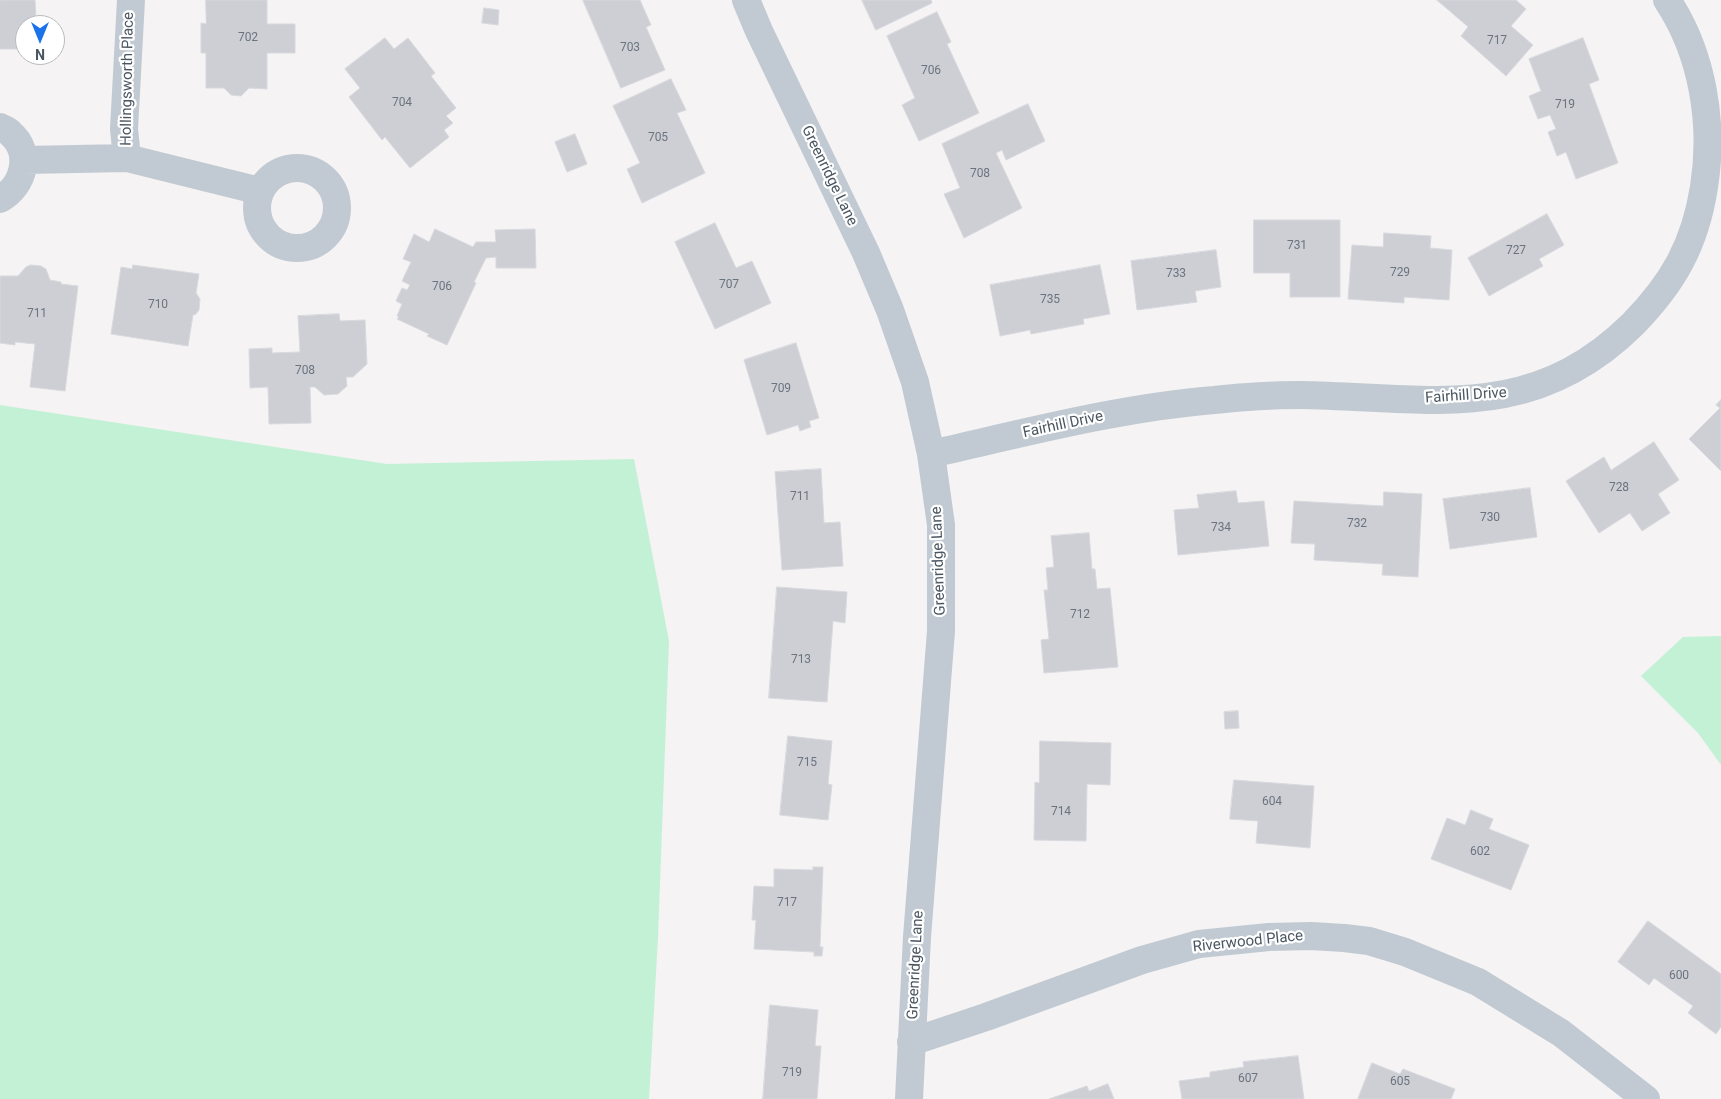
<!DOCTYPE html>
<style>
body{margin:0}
#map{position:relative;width:1721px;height:1099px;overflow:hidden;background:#f5f3f3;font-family:Roboto,sans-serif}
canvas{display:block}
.north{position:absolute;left:15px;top:15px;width:50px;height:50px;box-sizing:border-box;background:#fff;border:1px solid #b7bbc0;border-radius:50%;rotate:180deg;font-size:14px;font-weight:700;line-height:20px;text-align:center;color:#4a5661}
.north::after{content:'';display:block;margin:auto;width:18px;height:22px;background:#1a73e8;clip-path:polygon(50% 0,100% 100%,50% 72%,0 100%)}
</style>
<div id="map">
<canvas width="1721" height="1099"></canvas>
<div class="north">N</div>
</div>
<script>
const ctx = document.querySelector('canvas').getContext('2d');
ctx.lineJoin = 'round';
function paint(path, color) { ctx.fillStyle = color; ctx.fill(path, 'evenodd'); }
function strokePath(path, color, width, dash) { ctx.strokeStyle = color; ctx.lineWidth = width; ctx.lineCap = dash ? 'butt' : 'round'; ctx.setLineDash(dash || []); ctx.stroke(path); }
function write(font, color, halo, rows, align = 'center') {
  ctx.font = font + ' Roboto,sans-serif'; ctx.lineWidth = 4.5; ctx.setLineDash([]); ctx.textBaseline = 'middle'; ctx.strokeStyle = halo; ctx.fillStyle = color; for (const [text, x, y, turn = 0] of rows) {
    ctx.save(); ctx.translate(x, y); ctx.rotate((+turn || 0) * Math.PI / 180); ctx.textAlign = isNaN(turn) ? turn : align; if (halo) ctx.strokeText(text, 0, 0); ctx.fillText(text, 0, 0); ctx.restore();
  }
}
const green = new Path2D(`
 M0,405L387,464L634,459L669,641L658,937L649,1099H0Z
 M1721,636V765L1698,733L1641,676L1683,637Z`);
const building = new Path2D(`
 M0,0H35L36,17H39V25H25V49H0Z
 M206,0H267V24H295V53H267V89L249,88L241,96L231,95L224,88H206V53H201V23L206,24Z
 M583,0H640L651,25L646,27L665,70L621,88Z
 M862,0H931L932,3L876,30Z
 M1437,0H1516L1526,9L1511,26L1533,45L1506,76L1461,36L1468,27Z
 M484,8L499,10L498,25L482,23Z
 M937,12L951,42L947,44L979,113L919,141L902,105L915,98L887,36Z
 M385,38L394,49L408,38L435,73L431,76L456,108L446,116L453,123L444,130L449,137L410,168L385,137L382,140L349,97L360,88L345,69Z
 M1583,38L1599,80L1589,84L1618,163L1576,179L1566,152L1557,156L1548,132L1556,129L1550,115L1538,119L1529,96L1541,91L1529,59Z
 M671,79L686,110L677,113L705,173L642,203L627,169L640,163L613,106Z
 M1028,104L1045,141L1006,160L1002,150L996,153L1022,208L964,238L944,194L960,188L942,144Z
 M575,134L587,164L567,172L555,142Z
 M1547,214L1564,245L1539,259L1543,266L1489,296L1468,258Z
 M1254,220H1340V297H1290V273H1254Z
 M715,223L736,268L752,261L771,303L715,329L675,242Z
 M435,229L473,247L476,242H496L495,230L535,229L536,268H496V257L486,258L474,282L476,283L447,345L427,336L429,334L397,319L399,317L397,316L402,304L396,301L402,288L407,290L410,285L402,281L411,262L403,259L414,234L429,242Z
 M1384,233L1431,236L1430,248L1452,250L1449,300L1404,297V303L1348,299L1352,245L1383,247Z
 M1216,250L1221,287L1195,291L1197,302L1137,310L1131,261Z
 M31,265L41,266L46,269L50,280L61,282V284L78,286L65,391L30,387L35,344L15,342V345L0,343V276H18L26,267Z
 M133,265L199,274L196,293L200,299L199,310L196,314L193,315L188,346L111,334L121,267L132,269Z
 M1100,265L1110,314L1083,319L1084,324L1031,334L1030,330L1000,336L990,285Z
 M339,314L340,321L365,320L367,364L353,377H346L347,386L338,394L324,395L315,387H310L311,423L269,424L268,387L250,388L249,349L272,348V353L300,352L298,316Z
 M796,343L819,418L809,421L811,427L800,431L798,425L767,435L744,360Z
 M1721,400V471L1689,439L1720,408L1716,405Z
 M1654,442L1679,480L1658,494L1670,513L1642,531L1630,513L1599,533L1566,481L1604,457L1611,470Z
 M821,469L824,523L840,522L843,566L782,570L775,472Z
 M1530,488L1537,537L1450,549L1443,499Z
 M1236,491L1238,503L1264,501L1269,546L1178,555L1174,510L1199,508L1197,495Z
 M1384,492L1422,494L1418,577L1382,575L1383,564L1314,560L1315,544L1291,543L1294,501L1383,506Z
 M1089,533L1092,569H1095L1097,589L1110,588L1118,667L1044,673L1041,640L1049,639L1044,590H1048L1046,568L1054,567L1051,536Z
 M777,587L847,592L845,623L833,621L827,702L769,698Z
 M1238,711L1239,728L1225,729L1224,712Z
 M788,736L832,741L828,784L832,785L828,820L780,815Z
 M1040,741L1111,743L1110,785L1087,784L1086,841L1034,840L1035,782L1039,783Z
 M1234,780L1314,786L1310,848L1256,843L1258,821L1230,819Z
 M1471,810L1493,819L1489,829L1529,845L1511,890L1431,859L1447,818L1465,825Z
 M813,867H823L820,947H823L822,956H814V952L754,949L756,920H752L754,886L774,887V869L813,870Z
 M1648,921L1721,974V1027L1716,1034L1688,1013L1693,1006L1654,978L1649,985L1618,962Z
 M770,1005L818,1010L815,1046H821L817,1099H763Z
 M1298,1056L1304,1099H1182L1179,1081L1210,1077V1072L1244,1067L1243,1062Z
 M1372,1063L1400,1074L1403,1069L1455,1089L1451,1099H1358Z
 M1108,1084L1114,1099H1049L1087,1086L1089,1091Z`);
const street = new Path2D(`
 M746,0L759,31L866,253L890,310L915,382L931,454L941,525V631L917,937L909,1099
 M0,127C3,129 8,130 10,133C33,152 24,186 0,199
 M127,158L124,129L131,0
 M24,160L127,158L260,191
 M257 208a40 40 0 1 1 80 0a40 40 0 1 1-80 0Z
 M931,454C1024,433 1118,408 1214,400C1242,397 1272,395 1300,395C1428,397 1531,425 1633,324C1673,283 1695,245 1704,187C1714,124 1703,54 1667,0
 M911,1042L986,1017L1142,960L1199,944L1269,937L1311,936L1344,938L1369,941L1405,952L1478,982L1561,1033L1646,1099`);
const numberNames = [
 ["702",248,38],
 ["717",1497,41],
 ["703",630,48],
 ["706",931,71],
 ["704",402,103],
 ["719",1565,105],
 ["705",658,138],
 ["708",980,174],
 ["731",1297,246],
 ["727",1516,251],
 ["729",1400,273],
 ["733",1176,274],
 ["707",729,285],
 ["706",442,287],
 ["735",1050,300],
 ["710",158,305],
 ["711",37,314],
 ["708",305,371],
 ["709",781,389],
 ["728",1619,488],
 ["711",800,497],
 ["730",1490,518],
 ["732",1357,524],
 ["734",1221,528],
 ["712",1080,615],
 ["713",801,660],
 ["715",807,763],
 ["604",1272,802],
 ["714",1061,812],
 ["602",1480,852],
 ["717",787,903],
 ["600",1679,976],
 ["719",792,1073],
 ["607",1248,1079],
 ["605",1400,1082]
];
const streetNames = [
 ["Hollingsworth Place",128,79,-89],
 ["Greenridge Lane",829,176,64],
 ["Fairhill Drive",1466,396,-4],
 ["Fairhill Drive",1063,425,-12],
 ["Greenridge Lane",939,561,-92],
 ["Riverwood Place",1248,942,-6],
 ["Greenridge Lane",916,965,-87]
];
paint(green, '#c3f1d5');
paint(building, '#cdcfd5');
strokePath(building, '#d7d9de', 1);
strokePath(street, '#c1cad2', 28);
write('12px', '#6b747e', null, numberNames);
write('15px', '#4a5661', '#fff', streetNames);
</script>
